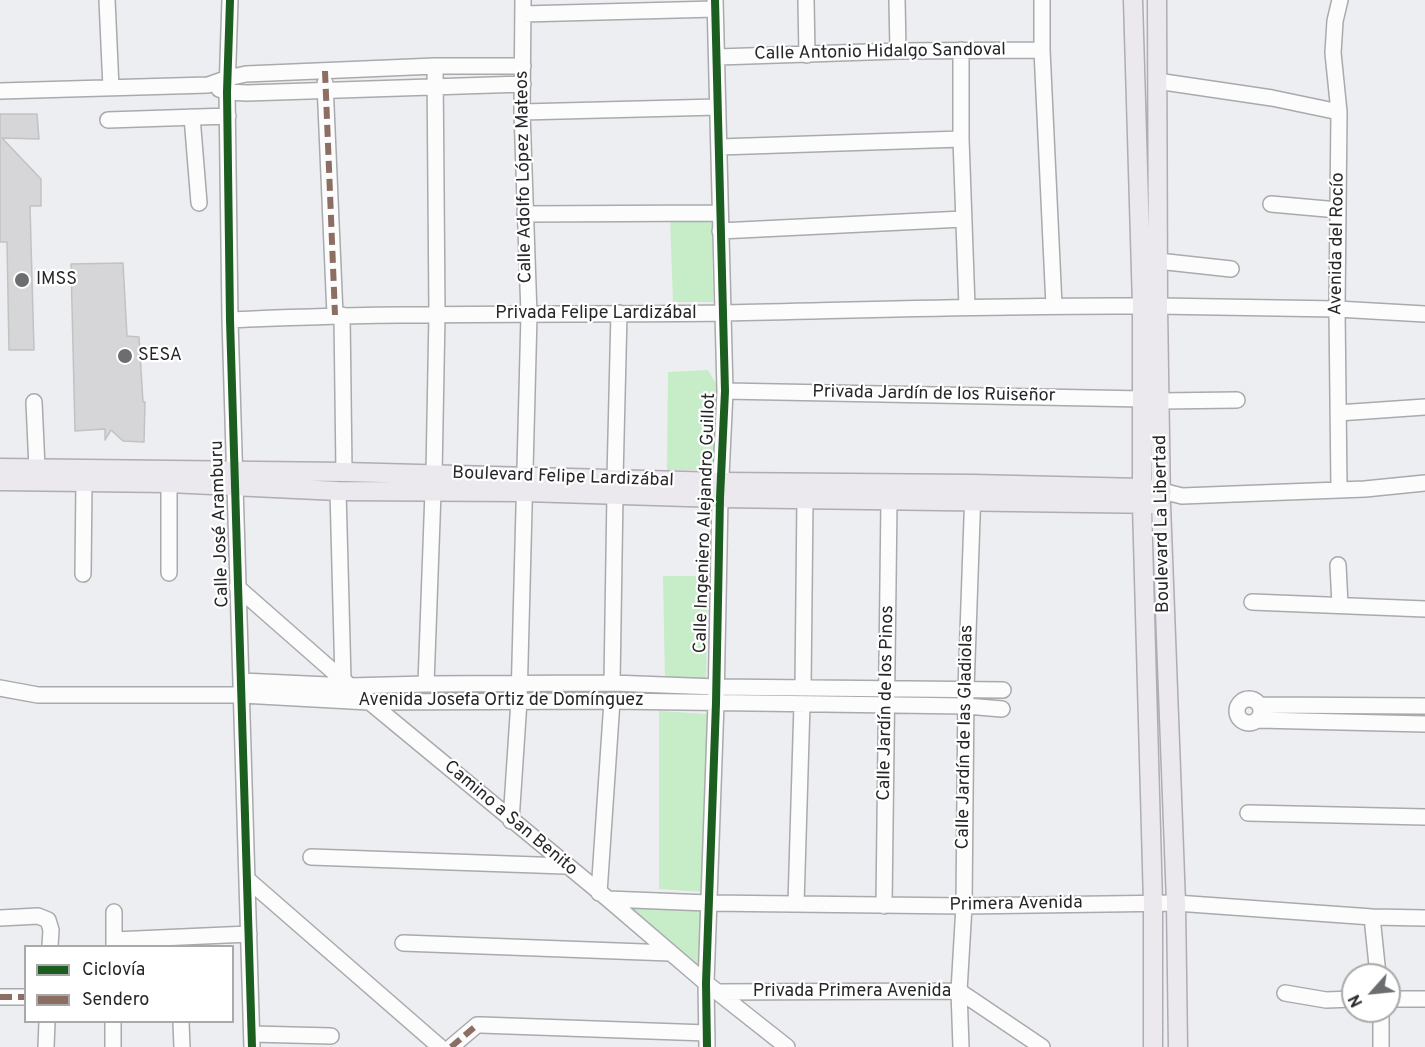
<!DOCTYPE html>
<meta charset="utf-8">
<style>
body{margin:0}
#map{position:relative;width:1425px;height:1047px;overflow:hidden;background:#edeef1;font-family:Overpass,sans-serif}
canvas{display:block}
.legend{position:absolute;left:24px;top:945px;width:210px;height:78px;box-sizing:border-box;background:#fff;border:2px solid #a9a9a9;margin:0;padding:8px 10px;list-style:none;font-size:18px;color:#272729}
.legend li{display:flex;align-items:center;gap:12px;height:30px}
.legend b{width:30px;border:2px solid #a9a9a9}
.north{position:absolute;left:1341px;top:963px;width:60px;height:60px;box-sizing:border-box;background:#fff;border:2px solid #a9a9a9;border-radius:50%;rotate:243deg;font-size:16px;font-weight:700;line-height:24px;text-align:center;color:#272729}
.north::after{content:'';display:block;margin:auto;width:21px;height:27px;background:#6c6d6f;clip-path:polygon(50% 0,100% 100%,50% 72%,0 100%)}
</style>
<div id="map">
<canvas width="1425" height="1047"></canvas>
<ul class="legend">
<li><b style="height:8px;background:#1b5e20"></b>Ciclovía</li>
<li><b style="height:8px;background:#8d6e63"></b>Sendero</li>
</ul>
<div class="north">N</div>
</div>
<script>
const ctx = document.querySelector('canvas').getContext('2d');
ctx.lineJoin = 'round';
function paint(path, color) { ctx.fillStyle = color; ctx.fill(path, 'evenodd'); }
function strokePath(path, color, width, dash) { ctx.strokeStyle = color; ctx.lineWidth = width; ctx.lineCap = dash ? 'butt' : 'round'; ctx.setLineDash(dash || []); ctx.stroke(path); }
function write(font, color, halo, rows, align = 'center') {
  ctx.font = font + ' Overpass,sans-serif'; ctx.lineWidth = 4.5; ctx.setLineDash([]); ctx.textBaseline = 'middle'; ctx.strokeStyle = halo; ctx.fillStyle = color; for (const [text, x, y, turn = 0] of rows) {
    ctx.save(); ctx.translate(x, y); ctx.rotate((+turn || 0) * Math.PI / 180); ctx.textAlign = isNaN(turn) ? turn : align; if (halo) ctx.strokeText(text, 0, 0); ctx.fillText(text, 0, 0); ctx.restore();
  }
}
const green = new Path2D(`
 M712,216L713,302H673L670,218Z
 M708,370L716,384L717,470H667L668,372Z
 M663,576H708L706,683L665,681Z
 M659,711L708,714L705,892L659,889Z
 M620,903L702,911V971Z`);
const building = new Path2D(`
 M0,114H37L39,139L2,138L41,179V206H30L34,350H9L7,242H0Z
 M123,263L127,336L139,337L143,402H145L144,442L123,441L111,430L105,440V429L75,431L71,264Z`);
const minor = new Path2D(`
 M107,0L111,88
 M230,0L227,92L230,320L252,1047
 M806,0L807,55
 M897,0L898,51
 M1042,0V50L1054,306
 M523,14L715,9
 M961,50V139L967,307
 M718,57L898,51L1042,50
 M1157,81L1272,98L1339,112
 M325,83L335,315
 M219,89L227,92L247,93L523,84
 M0,91L208,85L228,78L246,74L435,66H523
 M522,112L718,107
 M192,117L199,203
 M108,120L228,116
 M719,147L961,139
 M1271,204L1338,210
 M525,214L720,213
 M720,231L963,219
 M1158,261L1231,269
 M1158,306L1337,309L1425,314
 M342,315L344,472
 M230,320C395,312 560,315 725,313C864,310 1003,305 1142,306
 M725,391L1144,399
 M1160,401L1237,400
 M34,402L37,468
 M1338,413L1425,407
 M434,474L437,314L435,66
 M615,479L619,313
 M1339,489L1337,309L1339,112L1333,53L1335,21L1340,0
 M338,491L343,680
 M1162,491L1182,496L1365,489L1425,483
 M1338,565L1340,605
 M169,573V483
 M83,574L84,482
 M237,587L343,680L608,899L706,983L787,1047
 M1252,602L1425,609
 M242,681L349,686L426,684L612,683L716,687L1003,690
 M612,683L615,494
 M426,684L433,492
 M0,688L38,695H242L369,702L612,701L966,706L1002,709
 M803,688L805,499
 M1237 711a12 12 0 1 1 24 0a12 12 0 1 1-24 0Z
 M1260,705L1425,706
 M1259,720L1425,724
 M1248,813L1425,817
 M511,821L519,701L529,315L522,112L523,0
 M311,857L565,866
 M247,879L440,1047
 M599,893L612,701
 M608,899L708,903L964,906L1176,903L1372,917L1425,918
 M796,904L802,704
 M884,906L889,501
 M114,912V946
 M1372,917L1378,975
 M0,918L38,916L48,920L51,930L50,946
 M114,940L249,934
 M403,943L670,953
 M717,992L959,991L1042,1047
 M1285,993L1326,1000L1353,999
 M0,997H26
 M1389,999H1425
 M1381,1011V1047
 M181,1022L182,1047
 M252,1034L331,1036
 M46,1047L47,1022
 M113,1047V1022
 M451,1047L477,1025H481L707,1033
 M707,1047L706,983L716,703L720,498L725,391L715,0
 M961,1047L959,991L964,906L966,689L973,490`);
const major = new Path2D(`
 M1133,0L1142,306V505L1153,903V1047
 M1157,0L1158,306L1161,504L1176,903L1178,1047
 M0,468L344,472L721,482L973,484L1142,488L1162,491
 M0,481L169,483L338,491L525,492L720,498L1161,504`);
const quiet = new Path2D(`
 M325,71L335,315
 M0,997H26
 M451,1047L477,1025`);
const cycleway = new Path2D(`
 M230,0L227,92L230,320L252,1047
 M707,1047L706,983L716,703L720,498L725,391L715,0`);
const markers = [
 [22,280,8,"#6c6d6f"],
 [125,356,8,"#6c6d6f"]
];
const streetNames = [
 ["Calle Antonio Hidalgo Sandoval",880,53,-1],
 ["Calle Adolfo López Mateos",525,177,-91],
 ["Avenida del Rocío",1338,244,-89],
 ["Privada Felipe Lardizábal",596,314],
 ["Privada Jardín de los Ruiseñor",934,395,1],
 ["Boulevard Felipe Lardizábal",563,478,2],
 ["Calle Ingeniero Alejandro Guillot",706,523,-88],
 ["Calle José Aramburu",221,524,-92],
 ["Boulevard La Libertad",1163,524,-91],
 ["Avenida Josefa Ortiz de Domínguez",501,701],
 ["Calle Jardín de los Pinos",887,703,-89],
 ["Calle Jardín de las Gladiolas",966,737,-89],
 ["Camino a San Benito",510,819,40],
 ["Primera Avenida",1016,905,-1],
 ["Privada Primera Avenida",852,992]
];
const poiNames = [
 ["IMSS",36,280],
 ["SESA",138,356]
];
paint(green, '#c6ecc8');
paint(building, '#d6d5d7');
strokePath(building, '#c3c2c3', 1.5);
strokePath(minor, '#a9aaac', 18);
strokePath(major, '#b0abb4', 21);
strokePath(minor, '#fcfcfd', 15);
strokePath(major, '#ebe9ed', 18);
strokePath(quiet, '#8d6e63', 6, [12, 6]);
strokePath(cycleway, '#1b5e20', 8);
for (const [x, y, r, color] of markers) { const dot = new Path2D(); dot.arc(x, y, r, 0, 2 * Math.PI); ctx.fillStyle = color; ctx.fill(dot); strokePath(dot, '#fff', 2); }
write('18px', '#272729', '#fff', streetNames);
write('18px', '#272729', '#fff', poiNames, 'left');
</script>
